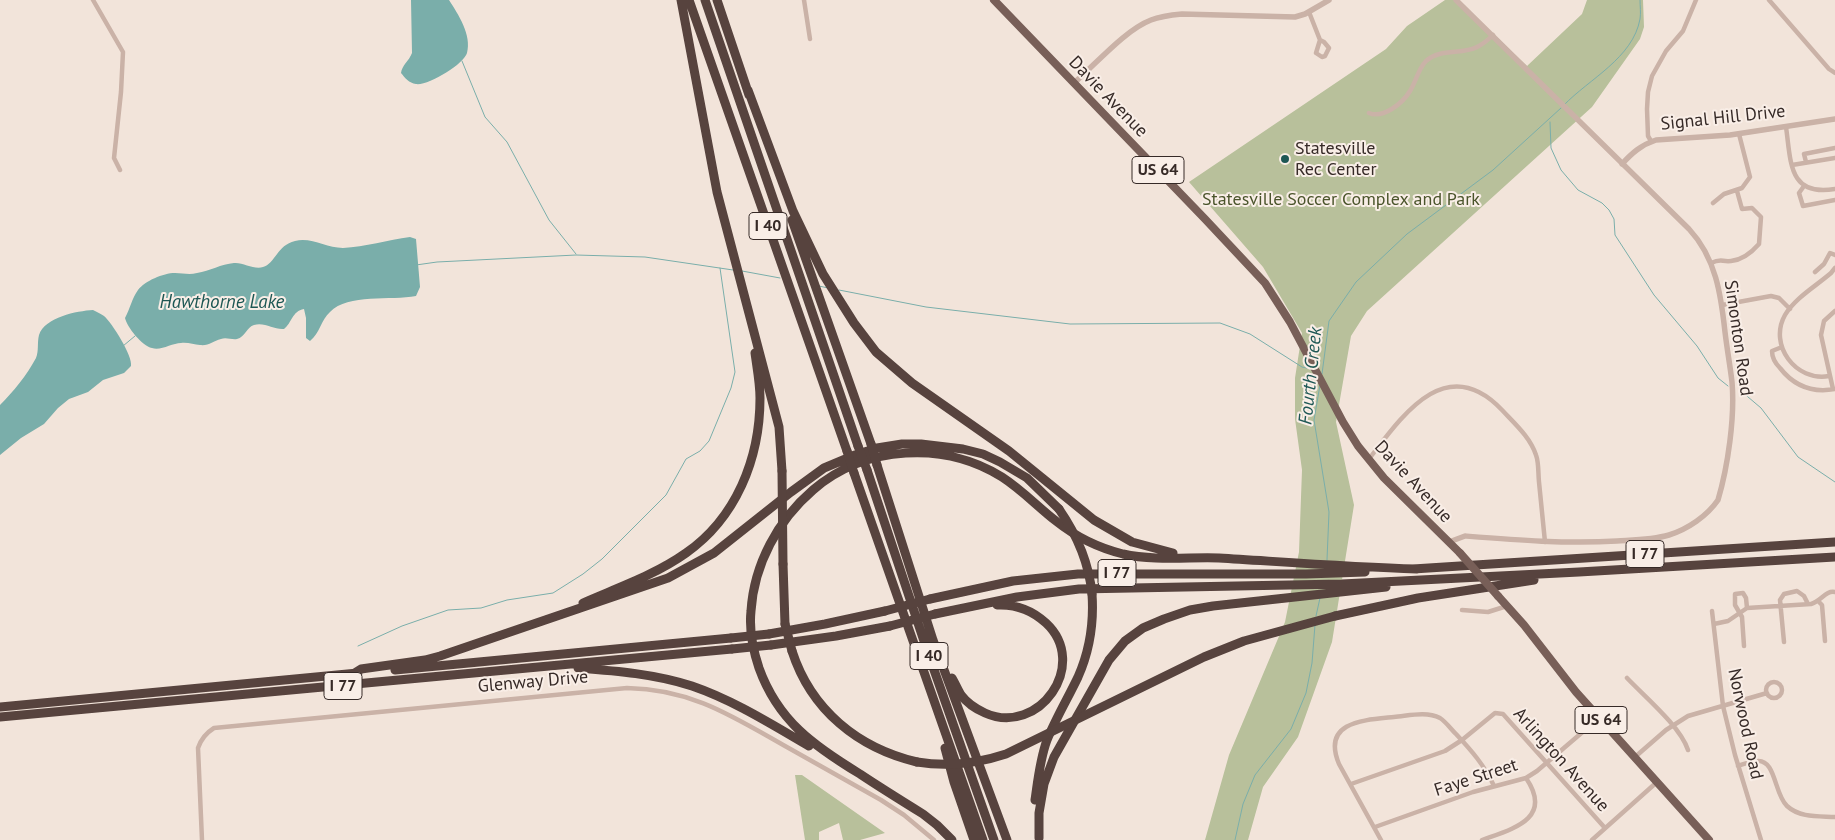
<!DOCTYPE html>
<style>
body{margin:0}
canvas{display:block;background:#f2e4da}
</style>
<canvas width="1835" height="840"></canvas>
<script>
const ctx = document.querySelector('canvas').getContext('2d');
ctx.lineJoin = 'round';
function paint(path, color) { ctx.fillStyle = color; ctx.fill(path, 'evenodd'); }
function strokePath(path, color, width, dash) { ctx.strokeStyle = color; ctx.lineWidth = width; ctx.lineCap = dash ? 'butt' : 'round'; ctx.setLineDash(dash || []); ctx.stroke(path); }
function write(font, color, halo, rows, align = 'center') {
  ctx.font = font + ' "PT Sans",sans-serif'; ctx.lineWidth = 4; ctx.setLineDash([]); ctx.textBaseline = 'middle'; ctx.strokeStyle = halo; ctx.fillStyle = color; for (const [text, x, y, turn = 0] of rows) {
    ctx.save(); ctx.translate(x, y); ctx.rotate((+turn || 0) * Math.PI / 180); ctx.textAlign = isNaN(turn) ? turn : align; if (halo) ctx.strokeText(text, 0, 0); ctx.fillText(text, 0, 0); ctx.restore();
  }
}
const green = new Path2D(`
 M1445,0H1457L1527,66L1582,14L1587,0H1643L1644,27L1640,39L1592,107L1367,311L1351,336L1336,422L1354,505L1332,642L1298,737L1263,787L1248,840H1205L1229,755L1285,622L1299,552L1302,470L1295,419V378L1302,333L1263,267L1189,182L1386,49L1407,26Z
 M795,775H802L885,833L860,840H843L839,823L819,832V840H805Z`);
const water = new Path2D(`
 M411,0H449C458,14 472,35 467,53C464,64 428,86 416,84C409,83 405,78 401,73C402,65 409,61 412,53Z
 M410,237L416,239L420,287L416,296C391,301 348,293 330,312C321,320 320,333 310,341L306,338V318L304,309C292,311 292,323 284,329C274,330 265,322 254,325C247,327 245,337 237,339C232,340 226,337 221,339C213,341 209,346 200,345C194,345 188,342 181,343C172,343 161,351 152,348C142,346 127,327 125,318C130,309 132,298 138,290C145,281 163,273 175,273C183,273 189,275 197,273C210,271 221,264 234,263C243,262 254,270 263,267C275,264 277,245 295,241C312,237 326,248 343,248C365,247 388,240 410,237Z
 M93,310C97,312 101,314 104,316C112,323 133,356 131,366L124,373L103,380L88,392L69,399L58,408L44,424L21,438L0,455V405C13,392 27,375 36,358C39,351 37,343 39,335C45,317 77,311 93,310Z`);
const stream = new Path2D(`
 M462,61L485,117L507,142L549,220L576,254
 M1564,105C1589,79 1633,58 1640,19C1641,13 1640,6 1640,0
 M1550,122L1551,148L1561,170L1578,190L1602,203L1609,210L1614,219L1615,235L1654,295L1697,346L1718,378L1728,386
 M416,265L437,262L576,255L645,257L733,270
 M742,271L780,278
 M819,286L828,288
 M839,290L926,307L1070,324L1220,323L1250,334L1302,367L1311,369
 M123,346L135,336
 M1322,374L1329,321L1356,282L1407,234L1493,170L1561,108
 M1320,385L1314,420L1329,512L1327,560
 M1741,391L1761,408L1798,457L1835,482
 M1316,616L1320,598
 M358,646L402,626L448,610L481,608L507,600L553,593L583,574L602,559L666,495L686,459L700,451L709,441L731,388L735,372L720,268
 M1235,840L1243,804L1255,775L1291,729L1306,693L1312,663L1315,625`);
const minor = new Path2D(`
 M93,0L123,52L121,92L114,158L120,170
 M804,0L810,39
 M1769,0L1829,69L1835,73
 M1309,12L1320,40
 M1320,40L1324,42L1329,48L1325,56L1322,57L1316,53Z
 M1369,113C1383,119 1403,103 1410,91C1416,82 1418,69 1426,61C1440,48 1462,55 1477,47C1483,44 1488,40 1493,35
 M1786,127C1791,161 1788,197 1835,189
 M1651,141L1648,136L1647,109L1648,92L1652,76L1666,51L1683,31L1696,0
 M1806,162L1804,154L1835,148
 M1792,165L1835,158
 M1804,186L1799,193L1803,206L1835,200
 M1713,203L1724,194L1742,188L1750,177L1739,134
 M1711,263C1722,258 1721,262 1731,261C1742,260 1752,252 1759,244L1761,217L1752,208L1742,209L1737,191
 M1815,272L1824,264L1830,253L1835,255
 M1722,305L1771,296L1779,298L1790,309
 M1782,347L1772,351C1772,358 1775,363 1780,368C1794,386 1813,393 1835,389
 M1829,376C1796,382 1768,345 1785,315C1795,298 1816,286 1831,273L1835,268
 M1833,389L1821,335L1824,321L1835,311
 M1369,459C1402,416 1446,351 1502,410C1515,424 1530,437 1536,455C1539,463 1538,473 1539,482C1541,502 1543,522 1545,542
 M1818,601L1822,605L1825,641
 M1462,610L1488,612L1507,606
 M1712,611L1723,706L1735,755L1761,840
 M1714,624L1728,621L1747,608L1811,604C1821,601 1826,590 1835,592
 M1784,642L1780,600L1784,594L1797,591L1804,596L1808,604
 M1744,646L1742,617L1735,605V594L1743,593L1746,598L1747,608
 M1627,678C1645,697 1680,726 1688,750
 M1766 690a8 8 0 1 1 16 0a8 8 0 1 1-16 0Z
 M1635,757L1666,730L1688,716L1767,693
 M1738,766C1744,764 1751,761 1757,761C1776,759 1774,794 1787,806C1800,818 1819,816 1835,817
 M1351,784L1445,751L1462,740L1495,713L1503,714L1605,828
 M1375,827L1473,792L1526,778L1537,771L1599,718
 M202,840L198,748C201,739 206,733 214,728L627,688C691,689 732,716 785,746C817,764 849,782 881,800L904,815L934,840
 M1381,840L1339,764C1321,721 1365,720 1394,717C1408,716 1426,711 1440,718C1446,722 1451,729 1456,734C1471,750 1485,766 1494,786
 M1482,840C1512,829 1554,819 1526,778
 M1592,840L1657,782`);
const tertiary = new Path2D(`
 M1074,83C1096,64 1125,30 1151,20C1161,16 1171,15 1182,14L1295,17L1305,14L1329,0
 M1622,164C1632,153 1641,145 1656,140L1730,135L1835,119
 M1449,542L1465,536C1516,540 1566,544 1617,541C1634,540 1652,540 1669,535C1688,529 1707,516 1718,500C1728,466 1735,417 1732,382C1730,365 1727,349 1725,332C1721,295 1716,258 1689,229L1456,0`);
const primary = new Path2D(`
 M994,0L1205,219L1265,283L1290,322L1343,422L1358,446L1384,478L1460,553
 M1498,596L1524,625L1576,692L1709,840`);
const motorway = new Path2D(`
 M681,0L717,192L779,427L782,471
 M689,0L847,451
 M705,0L858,446
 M717,0L749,95
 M748,90L793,211L823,274L854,323L876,352L912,383L1009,451L1094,520L1132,542L1173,553
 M792,220L871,444
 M877,465L933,640L1007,840
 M867,470L927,650L994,840
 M854,473L983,840
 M783,564L785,624
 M1413,569L1835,542
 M930,599L1013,581L1078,574H1306L1365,572
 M583,603C617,588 655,575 686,553C736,518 760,459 760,398C760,383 757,368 755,353
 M935,614L1017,597L1079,589L1342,584L1579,572L1835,557
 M1335,616L1418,598L1534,580
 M769,634L825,624L885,611
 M771,645L836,636L890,626
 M792,651C811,710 858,748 917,762
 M578,668C617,671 655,674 692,686C733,700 771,724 809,746
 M395,670L731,638
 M353,674L361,669L425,660L440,656L668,578L714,553L791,492L824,468L855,455L877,448L902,444H921L963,449L983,454L1000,462L1027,478L1059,509
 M952,678C955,683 958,690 961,695C967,703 976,709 985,713C1039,737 1090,664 1046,623C1032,610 1016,604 997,605
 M0,707L358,673
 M0,717L732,649
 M945,748L954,782L974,840
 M1035,800C1038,779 1040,759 1047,740C1056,718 1068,698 1078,677C1090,650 1094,623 1092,594
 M1039,838V813L1044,784L1054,757L1109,660L1125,641L1143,628L1164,619L1190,610L1213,606L1386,587
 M952,840L937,825L923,814C902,801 881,788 860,774C814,746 778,721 759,668C753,650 749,630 751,611C754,564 778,520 813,490C865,445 945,441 1002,477C1022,490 1038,507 1056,521C1076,537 1099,548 1123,554C1154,561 1188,557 1219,558C1285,562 1351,567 1417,569`);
const primaryBridge = new Path2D(`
 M1460,553L1498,596`);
const motorwayBridge = new Path2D(`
 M871,444L877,465
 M858,446L867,470
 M847,451L854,473
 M782,471L783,564
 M1059,509C1077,535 1089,563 1092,594
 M885,611L930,599
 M785,624L792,651
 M890,626L935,614
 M731,638L769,634
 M732,649L771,645
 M917,762C948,767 976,764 1006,754L1204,657L1244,641L1335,616`);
const markers = [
 [1285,159,5,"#1d5754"]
];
const shields = [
 [1158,170,52],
 [768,226,38],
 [1645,554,38],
 [1117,573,38],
 [929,656,38],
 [343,686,38],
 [1601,720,52]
];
const shieldNames = [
 ["US 64",1158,170],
 ["I 40",768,226],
 ["I 77",1645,554],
 ["I 77",1117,573],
 ["I 40",929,656],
 ["I 77",343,686],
 ["US 64",1601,720]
];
const streetNames = [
 ["Davie Avenue",1108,97,46],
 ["Signal Hill Drive",1723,118,-6],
 ["Simonton Road",1738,338,82],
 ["Davie Avenue",1413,482,47],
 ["Glenway Drive",533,682,-5],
 ["Norwood Road",1745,724,78],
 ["Arlington Avenue",1561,760,48],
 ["Faye Street",1476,778,-18]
];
const poiNames = [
 ["Statesville",1295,149],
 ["Rec Center",1295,170]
];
const parkNames = [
 ["Statesville Soccer Complex and Park",1341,200]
];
const waterNames = [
 ["Hawthorne Lake",222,303],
 ["Fourth Creek",1311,376,-84]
];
paint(green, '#b8c09b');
paint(water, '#7aaeaa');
strokePath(stream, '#7aaeaa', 1);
strokePath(minor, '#cab2a7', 4.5);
strokePath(tertiary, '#cab2a7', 5.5);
strokePath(primary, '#785f58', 8);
strokePath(motorway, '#57433e', 9);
strokePath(primaryBridge, '#785f58', 8);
strokePath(motorwayBridge, '#57433e', 9);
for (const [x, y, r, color] of markers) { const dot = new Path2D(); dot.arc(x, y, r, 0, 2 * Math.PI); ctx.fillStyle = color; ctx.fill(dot); strokePath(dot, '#f9eee7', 2); }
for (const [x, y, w] of shields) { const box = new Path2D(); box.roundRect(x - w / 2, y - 13.5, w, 27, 4); ctx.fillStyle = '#f9eee7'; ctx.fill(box); strokePath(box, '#362a27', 1); }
write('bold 16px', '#362a27', null, shieldNames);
write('18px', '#362a27', '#f9eee7', streetNames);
write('18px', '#362a27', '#f9eee7', poiNames, 'left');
write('18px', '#4a542b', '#f9eee7', parkNames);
write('italic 19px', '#1d5754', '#f9eee7', waterNames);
</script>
